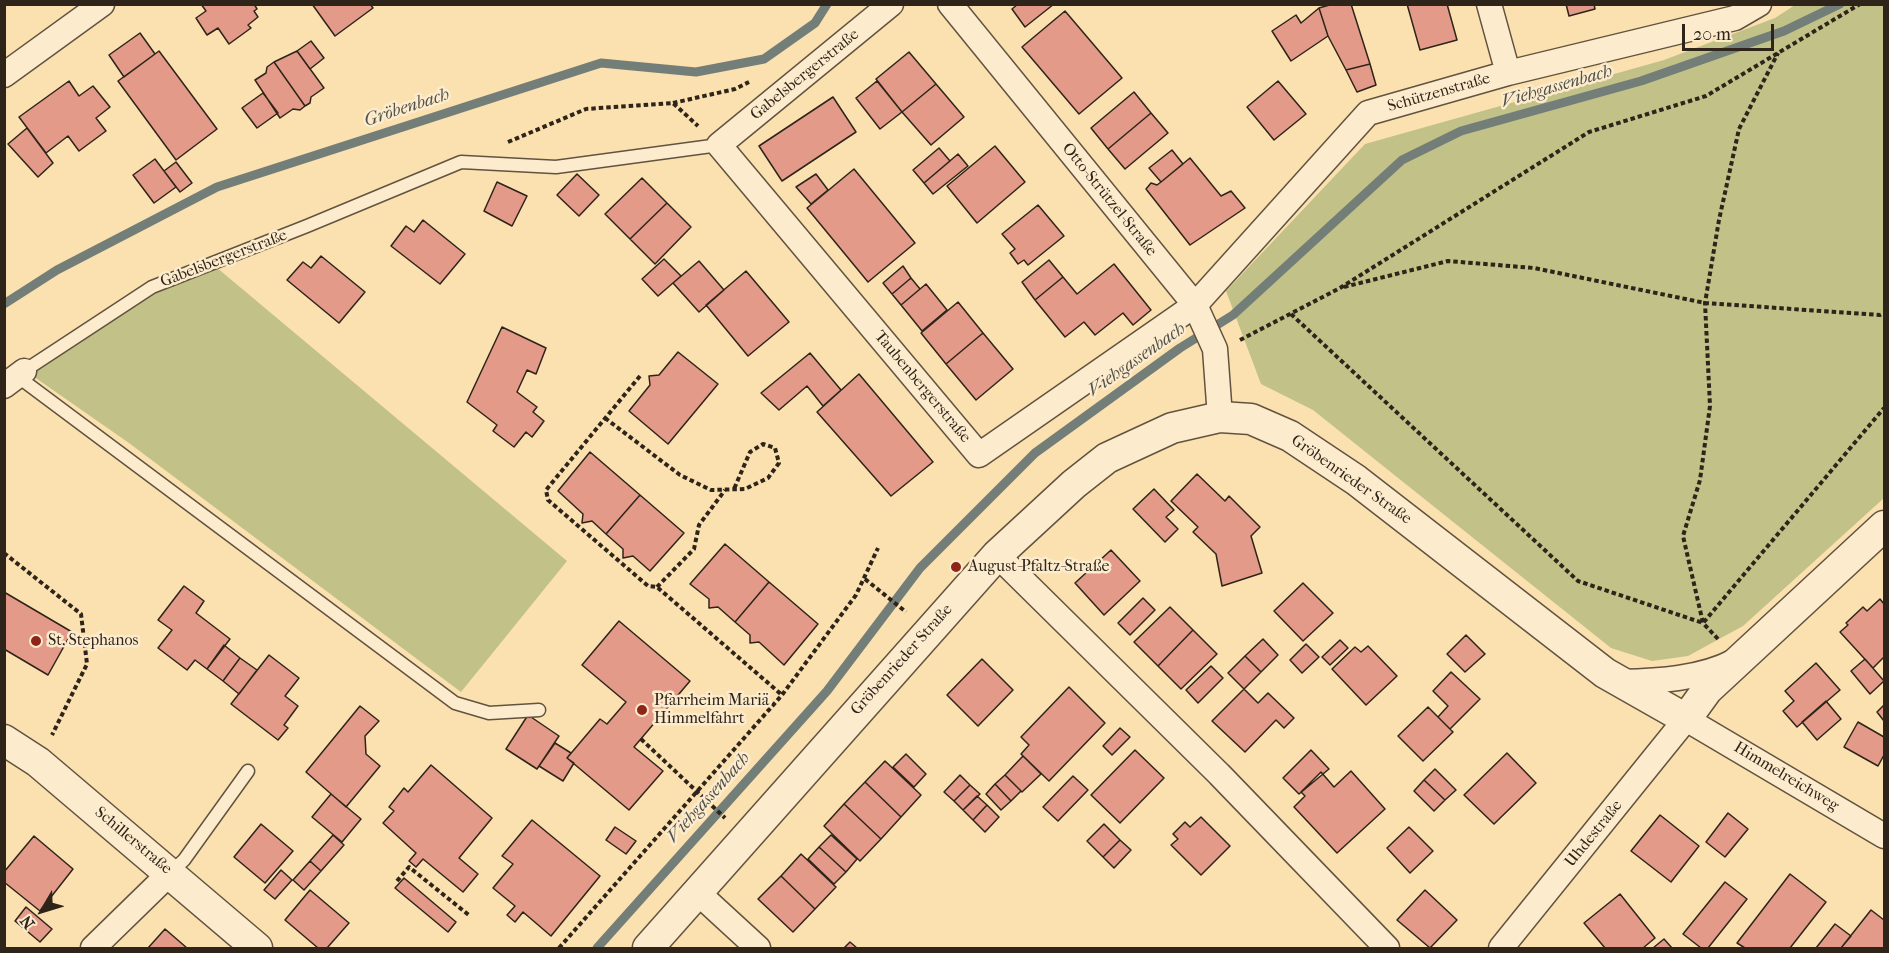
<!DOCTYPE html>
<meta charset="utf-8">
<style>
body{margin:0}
#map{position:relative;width:1889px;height:953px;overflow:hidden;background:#fbe0b0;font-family:"IM FELL French Canon",serif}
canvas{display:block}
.frame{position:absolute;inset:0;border:6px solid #2e241a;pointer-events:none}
.north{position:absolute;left:12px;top:881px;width:60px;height:60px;-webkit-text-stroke:4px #fcebcc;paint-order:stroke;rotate:232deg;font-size:16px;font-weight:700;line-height:24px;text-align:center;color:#2e241a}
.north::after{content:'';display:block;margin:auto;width:21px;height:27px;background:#2e241a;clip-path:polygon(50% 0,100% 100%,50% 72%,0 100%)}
.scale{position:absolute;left:1682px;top:24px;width:92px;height:27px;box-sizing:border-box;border:3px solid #2e241a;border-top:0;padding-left:8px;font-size:18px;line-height:21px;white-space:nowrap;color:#2e241a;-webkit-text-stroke:4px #fcebcc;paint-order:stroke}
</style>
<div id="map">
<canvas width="1889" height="953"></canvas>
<div class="frame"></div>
<div class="north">N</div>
<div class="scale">20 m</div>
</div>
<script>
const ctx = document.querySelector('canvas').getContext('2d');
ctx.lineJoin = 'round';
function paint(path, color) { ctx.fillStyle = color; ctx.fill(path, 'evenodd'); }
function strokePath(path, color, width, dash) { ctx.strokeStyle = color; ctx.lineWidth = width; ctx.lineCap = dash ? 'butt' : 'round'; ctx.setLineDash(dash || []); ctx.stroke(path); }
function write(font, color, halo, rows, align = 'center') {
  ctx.font = font + ' "IM FELL French Canon",serif'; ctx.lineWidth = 5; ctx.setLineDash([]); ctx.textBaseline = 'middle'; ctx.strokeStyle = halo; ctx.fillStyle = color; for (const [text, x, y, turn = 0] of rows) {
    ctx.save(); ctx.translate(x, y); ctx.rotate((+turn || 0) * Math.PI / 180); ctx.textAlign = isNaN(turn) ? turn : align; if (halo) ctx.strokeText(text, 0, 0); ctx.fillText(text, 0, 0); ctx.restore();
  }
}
const green = new Path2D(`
 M1795,5H1884V498L1743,626L1688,656L1652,661L1611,648L1313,410L1261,384L1226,291L1365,144L1664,60L1775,18Z
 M216,267L567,561L461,692L129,443L30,374L153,292Z`);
const stream = new Path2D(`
 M4,304L57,270L217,187L601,63L696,72L764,59L815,23L827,4
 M597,948L827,691L920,568L1035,453L1180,348L1233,315L1402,160L1461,131L1641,81L1784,31L1840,4`);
const building = new Path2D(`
 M201,4H254L257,9L254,11L258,17L248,25L251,28L229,44L218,28L207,35L196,18L206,11Z
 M312,4H370L373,8L335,36Z
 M1018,4H1054L1025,27L1012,9Z
 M1333,4H1351L1370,64L1346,70L1328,36L1319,8Z
 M1407,4H1447L1457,40L1420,50Z
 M1566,4H1594L1595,9L1569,16Z
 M1319,8L1328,36L1291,61L1272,31L1296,15L1301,23Z
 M1065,11L1122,78L1079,114L1022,47Z
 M140,33L155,54L124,77L109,55Z
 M311,41L324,58L310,69L297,51Z
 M159,51L217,129L176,160L118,81Z
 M297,51L324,88L311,97L310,103L305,106L274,62Z
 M909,52L936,84L902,112L876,79Z
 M274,62L305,106L300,110L293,109L280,118L255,80L266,73L267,67Z
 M1370,64L1376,85L1357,92L1346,70Z
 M69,81L79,96L93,86L110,107L96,118L106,131L79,151L68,136L46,153L19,117Z
 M877,81L902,112L880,129L856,98Z
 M1278,81L1306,114L1274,140L1247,107Z
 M936,84L964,117L931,145L902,112Z
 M1134,92L1151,113L1108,149L1091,128Z
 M263,93L278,113L257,128L242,108Z
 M833,97L856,132L782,181L759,146Z
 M1151,113L1168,133L1125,169L1108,149Z
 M27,128L53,163L38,177L8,144Z
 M995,146L1025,182L977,223L947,186Z
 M939,148L950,161L924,183L913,170Z
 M1172,150L1183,164L1161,182L1149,168Z
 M958,154L968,166L933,194L924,183Z
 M1190,158L1221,196L1231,191L1245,208L1190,245L1146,189L1151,183L1157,185L1161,182Z
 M155,159L176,187L154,203L133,175Z
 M176,162L192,183L180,192L164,171Z
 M854,169L915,243L868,282L807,208Z
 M577,174L599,195L579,216L557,195Z
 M816,174L828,190L811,204L796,187Z
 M642,178L667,203L630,239L605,214Z
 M497,182L527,196L512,226L484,211Z
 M667,203L691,227L655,264L630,239Z
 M1038,205L1064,236L1028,265L1024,260L1018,264L1010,253L1015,249L1002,234Z
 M423,220L465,254L440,284L391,246L406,226L414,232Z
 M321,256L365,292L339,323L287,280L303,262L311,268Z
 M664,259L681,276L658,296L642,279Z
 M1049,260L1063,277L1035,300L1022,282Z
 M699,261L724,290L699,312L673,283Z
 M1114,264L1151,310L1133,325L1123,313L1095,335L1084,322L1065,337L1035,300L1063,277L1077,294Z
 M903,266L911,278L892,294L883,283Z
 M746,271L789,322L748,356L706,305Z
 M911,278L920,289L901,305L892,294Z
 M926,284L947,310L922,331L901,305Z
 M958,302L983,333L946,364L921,333Z
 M502,327L546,348L536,374L527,370L517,392L537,407L533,412L544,421L532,437L526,432L514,447L493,431L497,425L467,402Z
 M983,333L1013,369L976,400L946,364Z
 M678,352L718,384L668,444L629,411L650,385L649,376L659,375Z
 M810,353L841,390L823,406L807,386L779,410L761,393Z
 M859,374L933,462L891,496L817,412Z
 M590,452L640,495L606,534L592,521L582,523L583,514L558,491Z
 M1197,474L1225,501L1229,496L1260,527L1251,536L1262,573L1222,586L1216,554L1193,532L1198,527L1171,501Z
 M1154,489L1174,510L1166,517L1178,529L1165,542L1133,509Z
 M640,495L684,533L650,571L633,556L623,558V549L606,534Z
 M725,544L769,582L735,622L718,607L709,608V599L690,584Z
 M1111,550L1140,581L1104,615L1075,583Z
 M769,582L818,624L784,665L759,642L750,643V635L735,622Z
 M1303,583L1333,613L1303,641L1274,611Z
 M184,586L204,601L196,613L230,639L207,669L195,660L187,670L158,648L172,630L158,620Z
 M4,592L72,632L48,675L4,649Z
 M1143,598L1155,610L1130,635L1118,623Z
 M1880,599L1884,604V657L1873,668L1840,632L1848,625L1846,623L1863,607L1867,611Z
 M1170,607L1193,630L1158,666L1134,642Z
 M619,621L690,681L634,747L663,771L629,810L567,758L600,719L607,724L626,702L582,665Z
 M1193,630L1217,654L1181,689L1158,666Z
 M1466,635L1485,654L1465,672L1447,654Z
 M1263,639L1278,655L1261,672L1245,656Z
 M1340,640L1348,648L1330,665L1322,657Z
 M1306,644L1319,657L1302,673L1290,660Z
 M224,645L240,658L223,681L207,669Z
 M1368,646L1397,676L1366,705L1332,669L1355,647L1361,652Z
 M269,655L299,678L285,696L298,706L284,725L288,728L278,740L231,704Z
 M1245,656L1261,672L1244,689L1228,673Z
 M240,658L257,670L239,694L223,681Z
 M982,659L1013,690L978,726L947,695Z
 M1865,659L1884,681L1870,694L1851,671Z
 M1816,663L1840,690L1797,727L1783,711L1794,701L1785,691Z
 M1211,666L1223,678L1198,703L1186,690Z
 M1451,672L1480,699L1450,729L1438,717L1448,706L1433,691Z
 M1069,687L1105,723L1049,781L1021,754L1029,745L1021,737Z
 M1244,689L1258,703L1268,693L1294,718L1284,728L1276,720L1245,752L1212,721Z
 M1826,701L1841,719L1817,740L1802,722Z
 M1884,705V721L1877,712Z
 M360,706L379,721L365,736L366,754L380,766L346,807L306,772Z
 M1428,707L1453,732L1423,761L1398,736Z
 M528,715L559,736L537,769L506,749Z
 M1858,722L1884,737V755L1878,766L1844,747Z
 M1120,728L1130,737L1112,755L1103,746Z
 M555,743L571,753L567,758L574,763L563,781L539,766Z
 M1135,750L1164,778L1120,823L1091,795Z
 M1311,750L1329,769L1299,794L1283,778Z
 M1507,753L1536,783L1494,824L1464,795Z
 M906,754L926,774L914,787L893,767Z
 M1023,756L1041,774L1022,792L1005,775Z
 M885,761L921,795L901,817L865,782Z
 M431,765L492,818L459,858L478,874L463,892L423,859L416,867L409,861L416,853L383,823L394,811L389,807L404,788L408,792Z
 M1435,769L1456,790L1445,800L1424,780Z
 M1351,771L1385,809L1337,853L1294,807L1305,796L1301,792L1321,772L1334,787Z
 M960,775L970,785L954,801L944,792Z
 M1005,775L1021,791L1011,801L995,784Z
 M1073,776L1088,790L1058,821L1043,807Z
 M1424,780L1445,800L1434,811L1414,791Z
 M865,782L901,817L881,839L844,804Z
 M995,784L1011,801L1001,810L986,794Z
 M970,785L980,794L963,810L954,801Z
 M331,794L361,819L342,842L312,817Z
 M977,796L987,805L973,820L963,810Z
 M844,804L881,839L860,861L824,826Z
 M987,805L999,817L985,832L973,820Z
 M1728,813L1748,829L1725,857L1706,842Z
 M1660,815L1699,846L1671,882L1631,851Z
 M1201,817L1230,846L1201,875L1171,845L1178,839L1173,834L1185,822L1190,827Z
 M532,820L600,876L551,936L523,912L515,922L507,915L515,906L493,888L513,864L502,856Z
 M261,824L293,851L265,883L234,857Z
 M1104,824L1120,840L1103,857L1087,841Z
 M615,827L636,841L626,854L606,840Z
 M1409,827L1433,851L1410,873L1387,848Z
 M333,835L344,845L321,871L310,861Z
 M831,835L857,859L846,872L819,847Z
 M34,836L73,869L40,911L4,882V872Z
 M1120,840L1131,850L1114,868L1103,857Z
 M819,847L846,872L834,884L808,859Z
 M801,854L836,887L815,909L781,876Z
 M310,861L321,871L304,890L293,880Z
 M281,870L292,880L275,899L264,890Z
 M1790,874L1826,902L1790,948H1745L1737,943Z
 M781,876L815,909L793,932L758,899Z
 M404,878L456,922L448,932L395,888Z
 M1725,882L1747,899L1708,948H1701L1683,934Z
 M310,890L349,923L327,948H318L285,920Z
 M1425,890L1457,920L1430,948L1397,920Z
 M1620,894L1655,938L1643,948H1605L1584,923Z
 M26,907L52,929L40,942L15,921Z
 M1871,910L1884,920V948H1841Z
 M1835,924L1851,936L1841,948H1816Z
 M165,929L187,948H148Z
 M1664,939L1672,948H1653Z
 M850,942L857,948H844Z`);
const path = new Path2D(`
 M673,103L735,89L749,82
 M508,142L586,109L673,103L698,126
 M1344,287L1448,261L1534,268L1705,303L1880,315L1884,313
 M1291,314L1578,581L1703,623L1884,408
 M1240,340L1340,288L1589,132L1706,96L1860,4
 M640,376L546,490L548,500L648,586L657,587L782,695
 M605,418L680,475L711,490L745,489L768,478L779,463L775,448L763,444L750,452L734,489
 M4,553L81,614L87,664L52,735
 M865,579L906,612
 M657,587L694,549L699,525L725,490
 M1718,639L1703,623L1683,536L1700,480L1710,406L1705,303L1719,220L1739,129L1778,53
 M641,739L725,818
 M397,881L409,867L470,916
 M559,948L782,695L856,595L878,548`);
const service = new Path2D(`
 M24,371L152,287L307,226L461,162L556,167L719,145
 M17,376L455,703L489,713L539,710
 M171,872L184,860L248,771`);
const minor = new Path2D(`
 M891,4L719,145L979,455L1195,305L1368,113L1508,73L1735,18L1759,4
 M950,4L1195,305L1215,349L1220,417
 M1489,4L1508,73
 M4,75L102,4
 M4,386L24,371
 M997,555L1219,774L1387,948
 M1620,682C1658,681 1701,679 1735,661
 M697,892L758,948
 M93,948L171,872
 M1501,948L1686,719L1884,836`);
const tertiary = new Path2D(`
 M4,740L38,762L257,948
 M648,948L997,555L1074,484L1107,458L1172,428L1220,417L1251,419L1290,436L1356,480L1605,673L1686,719L1707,690L1884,526`);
const markers = [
 [956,567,6,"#8f2418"],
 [36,641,6,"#8f2418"],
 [642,710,6,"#8f2418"]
];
const streetNames = [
 ["Gabelsbergerstraße",805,75,-39],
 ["Schützenstraße",1439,93,-16],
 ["Otto-Strützel-Straße",1109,200,51],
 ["Gabelsbergerstraße",224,259,-21],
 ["Taubenbergerstraße",922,387,50],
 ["Gröbenrieder Straße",1351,480,35],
 ["Gröbenrieder Straße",902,660,-48],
 ["Himmelreichweg",1786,777,31],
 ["Uhdestraße",1594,834,-51],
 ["Schillerstraße",133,841,40]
];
const poiNames = [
 ["August-Pfaltz-Straße",968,567],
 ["St. Stephanos",48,641],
 ["Pfarrheim Mariä",654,701],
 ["Himmelfahrt",654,719]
];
const waterNames = [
 ["Viehgassenbach",1557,87,-16],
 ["Gröbenbach",407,108,-18],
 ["Viehgassenbach",1137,360,-35],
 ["Viehgassenbach",709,798,-48]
];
paint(green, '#c2c188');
strokePath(stream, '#747e78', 9);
paint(building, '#e49a89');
strokePath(building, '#2e241a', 1.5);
strokePath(service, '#615340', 15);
strokePath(minor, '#615340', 27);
strokePath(tertiary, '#615340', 33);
strokePath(path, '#2e241a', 4, [4.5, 3]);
strokePath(service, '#fcebcc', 12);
strokePath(minor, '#fcebcc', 24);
strokePath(tertiary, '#fcebcc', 30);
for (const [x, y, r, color] of markers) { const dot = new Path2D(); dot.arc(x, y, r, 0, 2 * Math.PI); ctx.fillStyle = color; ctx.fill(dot); strokePath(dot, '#fcebcc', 2); }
write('16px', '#2e241a', '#fcebcc', streetNames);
write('16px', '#2e241a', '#fcebcc', poiNames, 'left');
write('italic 18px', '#515149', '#fcebcc', waterNames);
</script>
